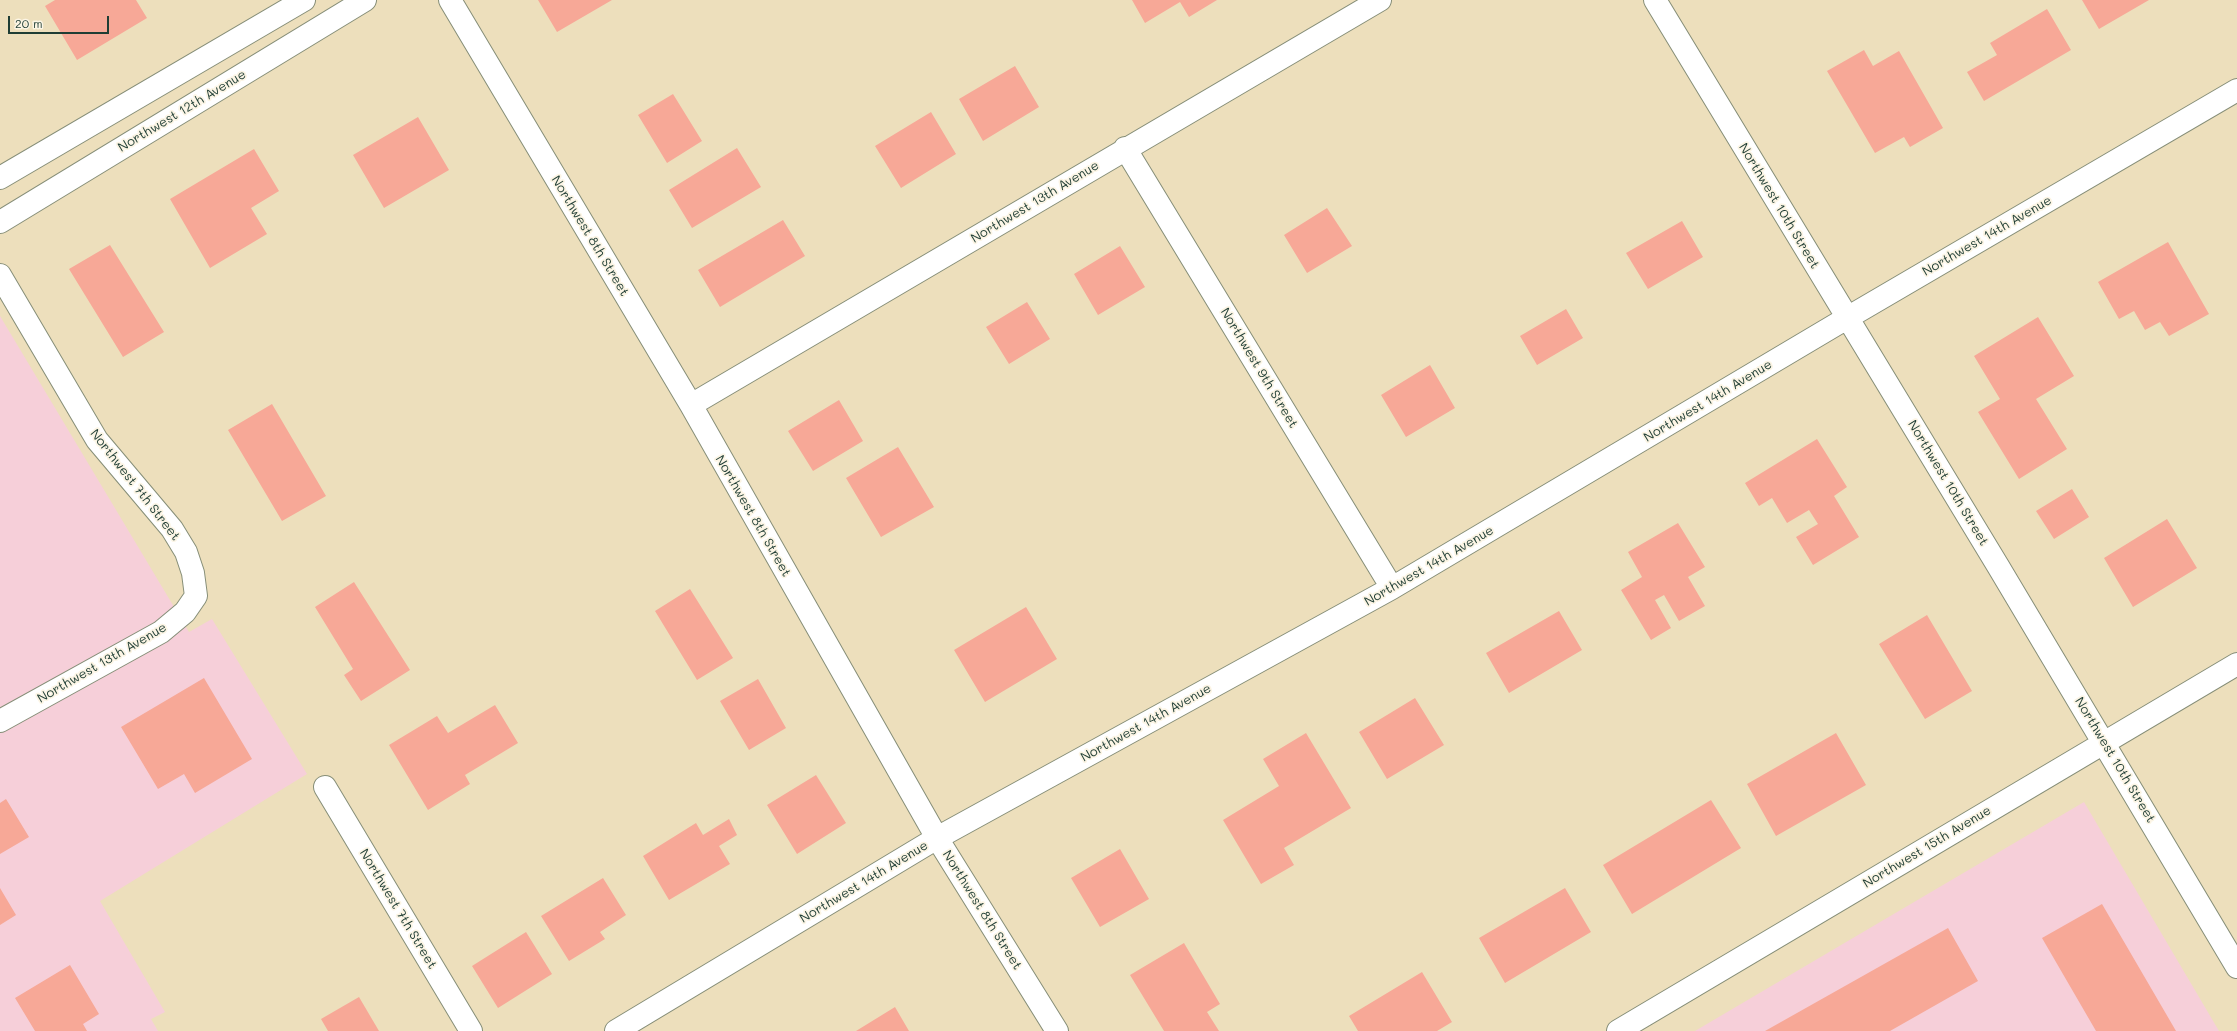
<!DOCTYPE html>
<style>
body{margin:0}
#map{position:relative;width:2237px;height:1031px;overflow:hidden;background:#eddfbc;font-family:Mali,sans-serif}
canvas{display:block}
.scale{position:absolute;left:8px;top:16px;width:101px;height:18px;box-sizing:border-box;border:2px solid #1f3d34;border-top:0;padding-left:5px;font-size:12px;line-height:14px;white-space:nowrap;color:#1f3d34;-webkit-text-stroke:3px #fcf5e5;paint-order:stroke}
</style>
<div id="map">
<canvas width="2237" height="1031"></canvas>
<div class="scale">20 m</div>
</div>
<script>
const ctx = document.querySelector('canvas').getContext('2d');
ctx.lineJoin = 'round';
function paint(path, color) { ctx.fillStyle = color; ctx.fill(path, 'evenodd'); }
function strokePath(path, color, width, dash) { ctx.strokeStyle = color; ctx.lineWidth = width; ctx.lineCap = dash ? 'butt' : 'round'; ctx.setLineDash(dash || []); ctx.stroke(path); }
function write(font, color, halo, rows, align = 'center') {
  ctx.font = font + ' Mali,sans-serif'; ctx.lineWidth = 3.5; ctx.setLineDash([]); ctx.textBaseline = 'middle'; ctx.strokeStyle = halo; ctx.fillStyle = color; for (const [text, x, y, turn = 0] of rows) {
    ctx.save(); ctx.translate(x, y); ctx.rotate((+turn || 0) * Math.PI / 180); ctx.textAlign = isNaN(turn) ? turn : align; if (halo) ctx.strokeText(text, 0, 0); ctx.fillText(text, 0, 0); ctx.restore();
  }
}
const built = new Path2D(`
 M0,316L189,632L212,619L307,774L100,901L165,1012L151,1019L158,1031H0Z
 M2084,802L2219,1031H1695Z`);
const building = new Path2D(`
 M55,0H136L147,18L77,60L45,6Z
 M538,0H612L557,32Z
 M1132,0H1217L1189,17L1180,2L1145,23Z
 M2082,0H2149L2099,29Z
 M2047,9L2071,50L1984,101L1967,72L1997,55L1990,43Z
 M1864,50L1873,66L1899,51L1943,128L1910,147L1904,137L1875,153L1827,71Z
 M1015,66L1039,107L983,141L959,99Z
 M673,94L702,141L667,163L638,115Z
 M931,112L956,154L901,188L875,146Z
 M418,117L449,170L384,208L353,155Z
 M737,148L761,187L692,228L669,190Z
 M254,149L279,191L251,208L267,234L210,268L170,199Z
 M1327,208L1352,246L1307,273L1284,235Z
 M783,220L805,256L720,307L698,270Z
 M1682,221L1703,257L1648,289L1626,253Z
 M2168,242L2209,314L2169,336L2160,322L2145,330L2134,311L2119,319L2098,282Z
 M110,245L164,332L123,357L69,269Z
 M1120,246L1145,287L1098,315L1074,274Z
 M1027,302L1050,339L1009,364L986,327Z
 M1566,309L1583,338L1537,365L1520,336Z
 M2038,317L2074,376L2036,399L2067,449L2019,479L1978,412L2000,399L1974,356Z
 M1430,365L1455,408L1406,437L1381,395Z
 M839,400L863,441L813,471L788,431Z
 M272,404L326,496L282,521L228,430Z
 M1817,439L1847,487L1834,496L1859,537L1813,565L1796,537L1818,524L1809,510L1787,523L1772,498L1759,506L1745,483Z
 M898,447L934,507L881,537L846,478Z
 M2072,489L2089,517L2054,539L2036,511Z
 M2167,519L2197,568L2133,607L2104,558Z
 M1678,523L1705,567L1688,577L1705,606L1679,621L1664,595L1655,600L1671,628L1651,640L1621,590L1642,577L1628,552Z
 M354,582L410,670L361,701L344,675L353,669L315,607Z
 M690,589L733,658L697,680L655,611Z
 M1026,607L1057,659L985,702L954,650Z
 M1559,611L1582,650L1509,693L1486,653Z
 M1927,615L1972,691L1925,719L1879,644Z
 M204,678L252,759L195,793L184,774L158,789L121,727Z
 M758,679L786,728L749,750L720,701Z
 M1415,698L1444,745L1387,779L1359,732Z
 M495,705L518,743L465,775L470,784L428,810L389,745L437,716L448,733Z
 M1306,733L1351,808L1284,848L1294,865L1261,884L1223,820L1279,786L1263,759Z
 M1836,733L1866,785L1776,836L1747,784Z
 M816,775L846,823L797,854L767,805Z
 M6,799L29,837L0,854V803Z
 M1711,800L1741,848L1632,914L1603,865Z
 M729,819L737,835L719,846L730,864L669,900L643,856L696,823L703,835Z
 M1120,849L1149,899L1100,927L1071,878Z
 M603,878L626,915L600,932L605,939L569,961L541,916Z
 M0,888L16,915L0,925Z
 M1565,888L1591,932L1505,983L1479,938Z
 M2102,904L2176,1031H2096L2042,938Z
 M1948,928L1978,981L1890,1031H1765Z
 M526,932L552,974L498,1008L472,966Z
 M1184,943L1220,1004L1207,1012L1219,1031H1164L1130,975Z
 M70,965L99,1014L83,1024L87,1031H35L15,998Z
 M1422,972L1452,1022L1437,1031H1358L1349,1016Z
 M359,997L379,1031H328L321,1019Z
 M895,1007L909,1031H856Z`);
const minor = new Path2D(`
 M450,0L691,405L937,838L1057,1031
 M1655,0L1998,566L2237,967
 M1125,148L1392,588
 M0,178L304,0
 M0,222L365,0
 M0,275L97,440L172,529L186,552L193,573L196,596L185,612L161,632L0,721
 M691,405L1380,0
 M325,787L471,1031
 M616,1031L937,838L1392,588L1847,318L2237,90
 M1618,1031L2237,664`);
const streetNames = [
 ["Northwest 12th Avenue",182,111,-31],
 ["Northwest 13th Avenue",1035,202,-31],
 ["Northwest 10th Street",1779,206,59],
 ["Northwest 8th Street",590,236,59],
 ["Northwest 14th Avenue",1987,236,-30],
 ["Northwest 9th Street",1259,368,59],
 ["Northwest 14th Avenue",1708,401,-31],
 ["Northwest 10th Street",1948,483,59],
 ["Northwest 7th Street",135,485,52],
 ["Northwest 8th Street",753,516,60],
 ["Northwest 14th Avenue",1429,566,-30],
 ["Northwest 13th Avenue",102,663,-30],
 ["Northwest 14th Avenue",1146,723,-29],
 ["Northwest 10th Street",2115,760,59],
 ["Northwest 15th Avenue",1927,847,-31],
 ["Northwest 14th Avenue",864,882,-31],
 ["Northwest 7th Street",398,909,59],
 ["Northwest 8th Street",982,910,58]
];
paint(built, '#f6cfd9');
paint(building, '#f7a897');
strokePath(minor, '#868e78', 24);
strokePath(minor, '#fff', 22);
write('13px', '#1f3d34', '#fcf5e5', streetNames);
</script>
